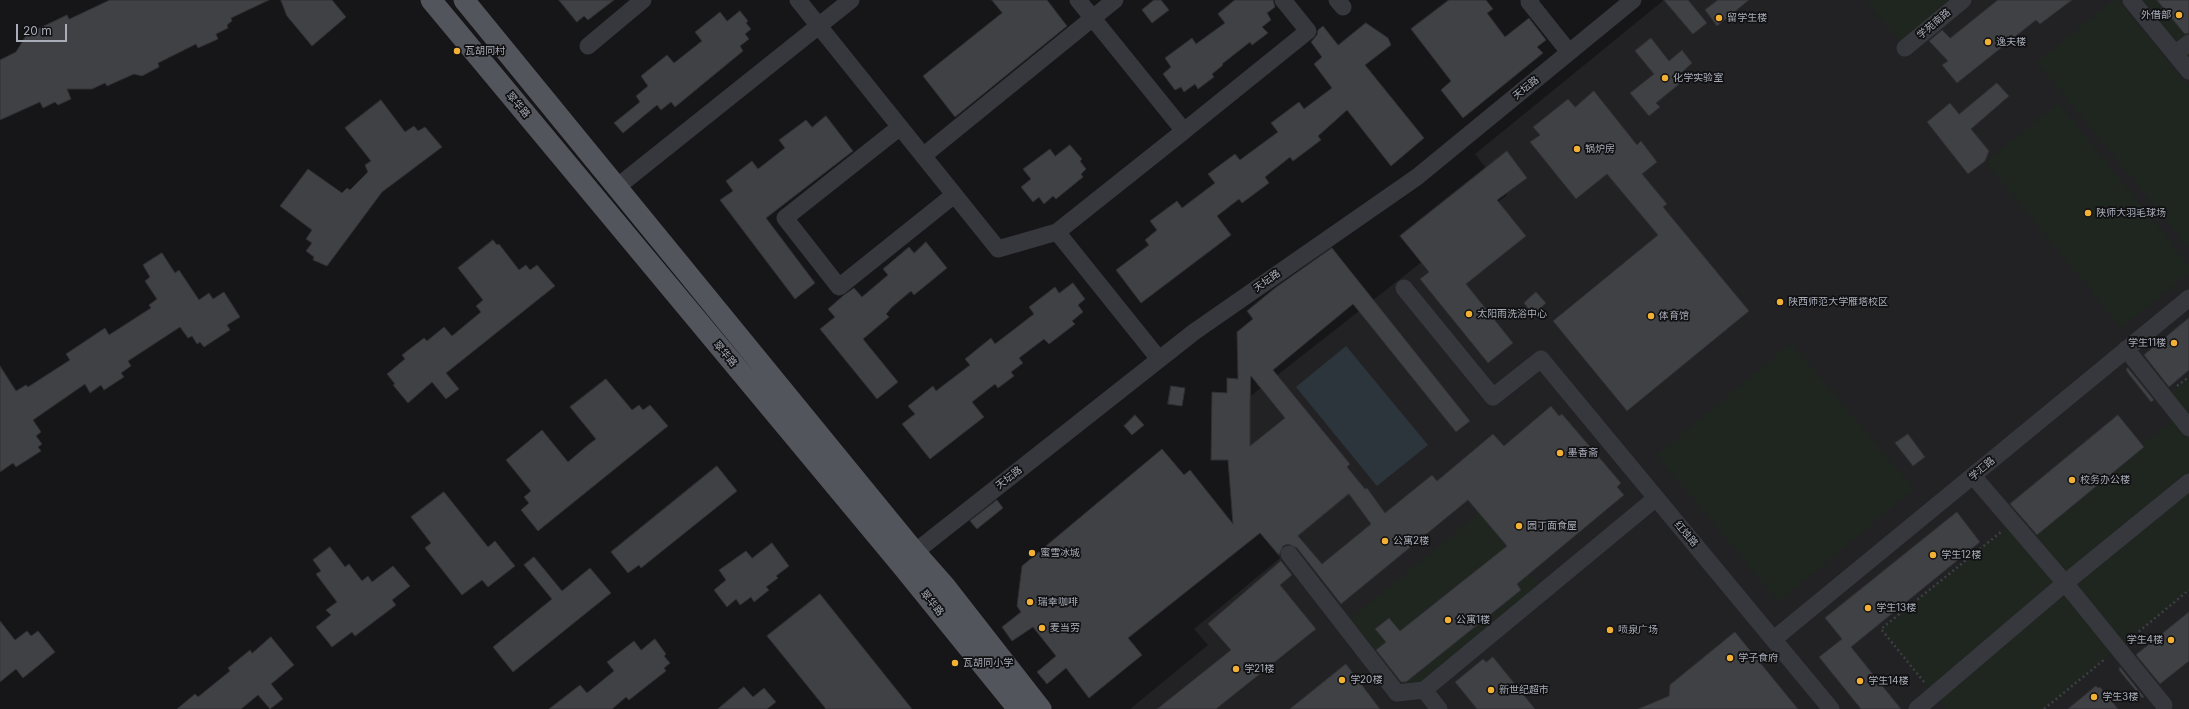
<!DOCTYPE html>
<meta charset="utf-8">
<style>
body{margin:0}
#map{position:relative;width:2189px;height:709px;overflow:hidden;background:#161618;font-family:Inter,sans-serif}
canvas{display:block}
.scale{position:absolute;left:16px;top:24px;width:51px;height:18px;box-sizing:border-box;border:2px solid #a8adb8;border-top:0;padding-left:5px;font-size:12px;line-height:14px;white-space:nowrap;color:#a8adb8;-webkit-text-stroke:3px #111113;paint-order:stroke}
</style>
<div id="map">
<canvas width="2189" height="709"></canvas>
<div class="scale">20 m</div>
</div>
<script>
const ctx = document.querySelector('canvas').getContext('2d');
ctx.lineJoin = 'round';
function paint(path, color) { ctx.fillStyle = color; ctx.fill(path, 'evenodd'); }
function strokePath(path, color, width, dash) { ctx.strokeStyle = color; ctx.lineWidth = width; ctx.lineCap = dash ? 'butt' : 'round'; ctx.setLineDash(dash || []); ctx.stroke(path); }
function write(font, color, halo, rows, align = 'center') {
  ctx.font = font + ' Inter,"Noto Sans SC",sans-serif'; ctx.lineWidth = 3.5; ctx.setLineDash([]); ctx.textBaseline = 'middle'; ctx.strokeStyle = halo; ctx.fillStyle = color; for (const [text, x, y, turn = 0] of rows) {
    ctx.save(); ctx.translate(x, y); ctx.rotate((+turn || 0) * Math.PI / 180); ctx.textAlign = isNaN(turn) ? turn : align; if (halo) ctx.strokeText(text, 0, 0); ctx.fillText(text, 0, 0); ctx.restore();
  }
}
const built = new Path2D(`
 M1664,0H2189V709H1130L1208,645L1194,629L1280,558L1237,504L1234,409L1507,195L1475,154Z`);
const green = new Path2D(`
 M1869,0H1960L1905,47L1867,2Z
 M2113,0H2118L2189,87V248L2037,62Z
 M2139,0H2189V61Z
 M2058,103L2189,265V273L2121,328L1986,162Z
 M1791,343L1914,489L1779,602L1657,455Z
 M2189,377V590L2044,709H1946L1881,629L2014,522L2027,538L2178,416L2164,397Z
 M1480,512L1541,587L1422,683L1403,685L1350,619Z`);
const water = new Path2D(`
 M1346,346L1428,445L1377,486L1296,387Z`);
const building = new Path2D(`
 M110,0H269L231,18L232,21L227,25L228,28L216,34L218,39L198,48L196,44L158,63L159,67L142,76L134,74L107,86L105,83L92,89H67L71,99L58,105L55,102L43,108L40,102L0,120V60L16,52L27,34L67,15L69,19Z
 M281,0H332L346,17L312,46L287,16Z
 M559,0H614L588,20L584,16L577,22Z
 M992,0H1047L1067,26L955,117L923,76L1002,13Z
 M1154,0H1161L1169,10L1152,23L1142,10Z
 M1235,0H1273L1275,7L1267,13L1271,20L1262,27L1268,33L1252,45L1250,42L1222,64L1223,65L1212,74L1214,77L1198,89L1195,84L1184,92L1181,87L1175,90L1163,74L1171,67L1165,58L1192,38L1196,44L1225,23L1218,14Z
 M1449,0H1486L1493,9L1487,13L1505,37L1529,18L1546,40L1537,47L1543,53L1463,118L1441,90L1451,81L1411,29Z
 M1664,0H1688L1707,23L1693,34Z
 M1718,0H1749L1717,26L1705,10Z
 M1998,0H2072L2040,24L2036,20L1957,83L1942,65L1948,61L1929,41L1942,30L1950,38Z
 M2157,0H2189V33L2185,34Z
 M740,11L748,21L746,23L751,29L745,34L749,39L740,46L743,51L675,107L671,102L661,110L657,105L623,133L614,123L640,102L636,96L648,86L641,76L667,55L674,63L702,41L695,32L720,12L727,21Z
 M1366,23L1388,38L1391,45L1365,65L1424,138L1391,166L1347,110L1318,136L1321,140L1293,161L1290,157L1265,177L1269,183L1242,203L1239,199L1217,216L1231,235L1141,303L1116,270L1149,245L1145,240L1157,230L1150,221L1177,201L1182,208L1215,183L1208,174L1235,154L1240,160L1278,132L1271,123L1299,102L1304,109L1332,88L1314,64L1322,57L1311,42L1317,35L1318,30L1323,26L1338,45Z
 M1651,38L1669,61L1682,50L1692,63L1679,75L1683,81L1656,103L1660,107L1649,116L1630,93L1654,74L1635,51Z
 M1997,83L2009,96L1971,129L1989,151L1985,161L1968,174L1927,122L1950,103L1959,114Z
 M1594,91L1637,145L1641,141L1657,162L1642,174L1667,204L1663,207L1749,311L1627,411L1553,321L1658,235L1607,174L1576,199L1530,142L1540,135L1533,127L1568,99L1575,107Z
 M381,100L405,132L414,126L418,131L425,127L442,147L382,192L327,266L313,260L314,257L306,251L312,243L306,239L312,230L280,206L308,169L342,193L347,188L350,190L368,172L365,165L371,161L345,128Z
 M826,116L853,151L766,218L815,283L795,299L720,200L733,191L726,181L752,161L758,169L785,148L779,140L806,120L812,127Z
 M1070,145L1082,159L1080,161L1086,169L1081,174L1083,177L1056,199L1053,196L1044,204L1039,197L1033,202L1021,187L1031,179L1023,169L1050,149L1055,156Z
 M1507,151L1527,178L1497,200L1526,236L1466,284L1513,343L1488,363L1420,279L1429,272L1400,236Z
 M493,240L497,245L499,244L519,270L526,265L530,270L537,265L555,286L446,373L459,389L446,399L432,382L408,403L393,385L395,384L387,374L405,359L402,355L424,338L427,341L444,327L452,336L481,312L476,306L483,300L458,268Z
 M926,242L947,268L914,295L911,291L892,307L886,314L889,317L863,339L898,382L877,399L820,329L835,317L828,309L844,295L854,288L862,297L888,275L883,269L909,247L914,253Z
 M1332,248L1470,421L1456,432L1353,304L1273,370L1350,464L1347,467L1365,489L1367,488L1385,513L1432,475L1437,481L1493,434L1504,446L1551,406L1559,416L1562,414L1621,483L1617,487L1624,495L1517,584L1521,590L1406,682H1401L1376,650L1386,642L1375,629L1389,618L1400,631L1507,546L1468,500L1341,604L1297,548L1288,544L1283,546L1279,555L1260,533L1128,638L1142,655L1089,698L1066,668L1047,684L1037,672L1056,656L1033,627L1012,641L1002,627L1021,612L1017,606L1022,566L1162,449L1184,475L1190,470L1233,524L1228,460H1211L1212,392L1227,393V378L1238,379L1237,332L1253,319L1247,311L1275,288ZM1251,376L1285,418L1250,446V405ZM1349,494L1371,524L1322,564L1298,536Z
 M162,253L175,273L179,270L199,300L209,293L213,299L224,292L240,317L227,325L230,330L204,347L200,342L197,344L192,336L188,338L180,327L128,361L131,366L121,373L124,377L104,390L101,385L90,393L85,384L33,420L41,432L36,436L42,444L38,447L41,451L16,467L13,463L0,472V366L16,391L26,385L28,387L70,360L66,354L105,328L109,335L151,308L149,305L157,299L145,281L150,277L143,265Z
 M1073,283L1085,299L1078,305L1083,312L1072,321L1075,324L1049,344L1044,339L1019,358L1023,363L1011,372L1014,376L998,388L995,384L972,402L984,417L930,459L902,424L915,414L908,406L933,386L936,391L970,365L965,359L991,338L995,344L1034,314L1029,307L1055,287L1059,293Z
 M1536,292L1546,303L1533,315L1524,303Z
 M2189,318V370L2169,387L2144,355Z
 M2128,368L2154,400L2151,402L2128,373L2126,369Z
 M606,379L632,410L639,405L643,410L650,405L668,426L538,531L521,510L529,503L524,497L531,491L506,460L542,430L568,462L588,445L596,439L570,407Z
 M1171,386L1185,388L1182,406L1168,404Z
 M1135,415L1144,425L1132,435L1124,426Z
 M2118,415L2144,447L2037,535L2010,504Z
 M1908,434L1925,457L1913,466L1895,443Z
 M717,466L737,491L641,568L639,565L628,573L611,552Z
 M444,492L488,547L495,541L515,566L488,587L482,580L462,595L425,548L431,543L411,517Z
 M997,500L1003,508L977,529L970,521Z
 M1957,512L1980,542L1851,647L1901,709H1861L1819,657L1842,639L1825,618Z
 M772,543L789,566L776,576L778,578L766,587L769,590L754,602L751,597L740,605L736,599L727,607L714,590L726,580L719,570L746,551L752,558Z
 M330,547L345,567L349,564L362,581L368,576L372,582L393,566L410,586L392,600L396,605L355,636L352,632L332,647L316,627L331,615L326,610L337,602L316,574L321,571L313,560Z
 M534,557L562,591L590,568L611,593L513,672L493,647L552,599L524,565Z
 M1281,561L1292,575L1280,585L1316,629L1216,709H1157L1231,650L1208,624Z
 M820,594L912,709H826L767,636Z
 M2189,612V661L2160,684L2136,655Z
 M0,621L15,640L27,631L31,636L38,631L55,652L23,678L16,669L0,682Z
 M1735,632L1798,709H1638L1669,696L1670,685Z
 M271,637L294,665L271,684L283,699L270,709L258,695L241,709H177L195,694L198,697L230,671L228,668L250,650L252,653Z
 M655,639L666,654L664,656L670,663L664,668L666,671L629,700L626,697L612,709H549L580,685L587,693L614,671L607,662L634,641L641,650Z
 M1493,657L1535,709H1477L1455,682L1483,659L1486,662Z
 M1346,664L1380,709H1290Z
 M2120,667L2144,697L2143,698L2141,697L2119,670Z
 M2096,686L2098,688L2100,687L2118,709H2068Z
 M744,687L753,697L764,688L776,702L767,709H718Z`);
const path = new Path2D(`
 M2177,386L2189,377
 M2131,638L2189,590
 M1924,682L1881,629L2001,532
 M2044,709L2105,659`);
const minor = new Path2D(`
 M798,0L998,249L1057,232L1184,131L1078,0
 M1337,0L1343,7
 M1531,0L1529,2L1569,52
 M2131,0L2189,71
 M588,46L643,0
 M1905,48L1963,0
 M2175,54L2189,43
 M900,127L785,218L839,287L954,195
 M1184,131L1308,31L1283,0
 M923,156L1115,0
 M617,187L851,0
 M1057,232L1159,359
 M1404,288L1493,397L1541,359L1831,709
 M2126,349L2189,428
 M1973,476L2065,583L2164,705
 M1289,554L1397,693L1424,690L1656,498
 M907,560L915,552L1194,332L1417,177L1633,0
 M1774,639L2189,298
 M1424,690L1439,709
 M1917,709L2065,583L2189,482`);
const major = new Path2D(`
 M431,0L902,566L1018,709
 M464,0L915,552L945,586L1041,709`);
const markers = [
 [2179,15,4,"#f2b134"],
 [1719,18,4,"#f2b134"],
 [1988,42,4,"#f2b134"],
 [457,51,4,"#f2b134"],
 [1665,78,4,"#f2b134"],
 [1577,149,4,"#f2b134"],
 [2088,213,4,"#f2b134"],
 [1780,302,4,"#f2b134"],
 [1469,314,4,"#f2b134"],
 [1651,316,4,"#f2b134"],
 [2174,343,4,"#f2b134"],
 [1560,453,4,"#f2b134"],
 [2072,480,4,"#f2b134"],
 [1519,526,4,"#f2b134"],
 [1385,541,4,"#f2b134"],
 [1032,553,4,"#f2b134"],
 [1933,555,4,"#f2b134"],
 [1030,602,4,"#f2b134"],
 [1868,608,4,"#f2b134"],
 [1448,620,4,"#f2b134"],
 [1042,628,4,"#f2b134"],
 [1610,630,4,"#f2b134"],
 [2171,640,4,"#f2b134"],
 [1730,658,4,"#f2b134"],
 [955,663,4,"#f2b134"],
 [1236,669,4,"#f2b134"],
 [1342,680,4,"#f2b134"],
 [1860,681,4,"#f2b134"],
 [1491,690,4,"#f2b134"],
 [2094,697,4,"#f2b134"]
];
const poiNames = [
 ["外借部",2171,15,"right"],
 ["留学生楼",1727,18],
 ["逸夫楼",1996,42],
 ["瓦胡同村",465,51],
 ["化学实验室",1673,78],
 ["锅炉房",1585,149],
 ["陕师大羽毛球场",2096,213],
 ["陕西师范大学雁塔校区",1788,302],
 ["太阳雨洗浴中心",1477,314],
 ["体育馆",1659,316],
 ["学生11楼",2166,343,"right"],
 ["墨香斋",1568,453],
 ["校务办公楼",2080,480],
 ["园丁面食屋",1527,526],
 ["公寓2楼",1393,541],
 ["蜜雪冰城",1040,553],
 ["学生12楼",1941,555],
 ["瑞幸咖啡",1038,602],
 ["学生13楼",1876,608],
 ["公寓1楼",1456,620],
 ["麦当劳",1050,628],
 ["喷泉广场",1618,630],
 ["学生4楼",2163,640,"right"],
 ["学子食府",1738,658],
 ["瓦胡同小学",963,663],
 ["学21楼",1244,669],
 ["学20楼",1350,680],
 ["学生14楼",1868,681],
 ["新世纪超市",1499,690],
 ["学生3楼",2102,697]
];
const streetNames = [
 ["学苑南路",1934,24,-40],
 ["天坛路",1526,88,-39],
 ["翠华路",518,105,50],
 ["天坛路",1267,281,-35],
 ["翠华路",725,354,50],
 ["学汇路",1982,469,-40],
 ["天坛路",1009,478,-38],
 ["红烛路",1686,534,50],
 ["翠华路",932,603,51]
];
paint(built, '#222225');
paint(green, '#1e261f');
paint(water, '#2c353c');
paint(building, '#404145');
strokePath(building, '#303034', 1);
strokePath(path, '#3d3f44', 2.5, [2, 3]);
strokePath(minor, '#37383d', 17);
strokePath(major, '#53555c', 21);
for (const [x, y, r, color] of markers) { const dot = new Path2D(); dot.arc(x, y, r, 0, 2 * Math.PI); ctx.fillStyle = color; ctx.fill(dot); strokePath(dot, '#111113', 1.5); }
write('10px', '#a8adb8', '#111113', poiNames, 'left');
write('10px', '#a8adb8', '#111113', streetNames);
</script>
